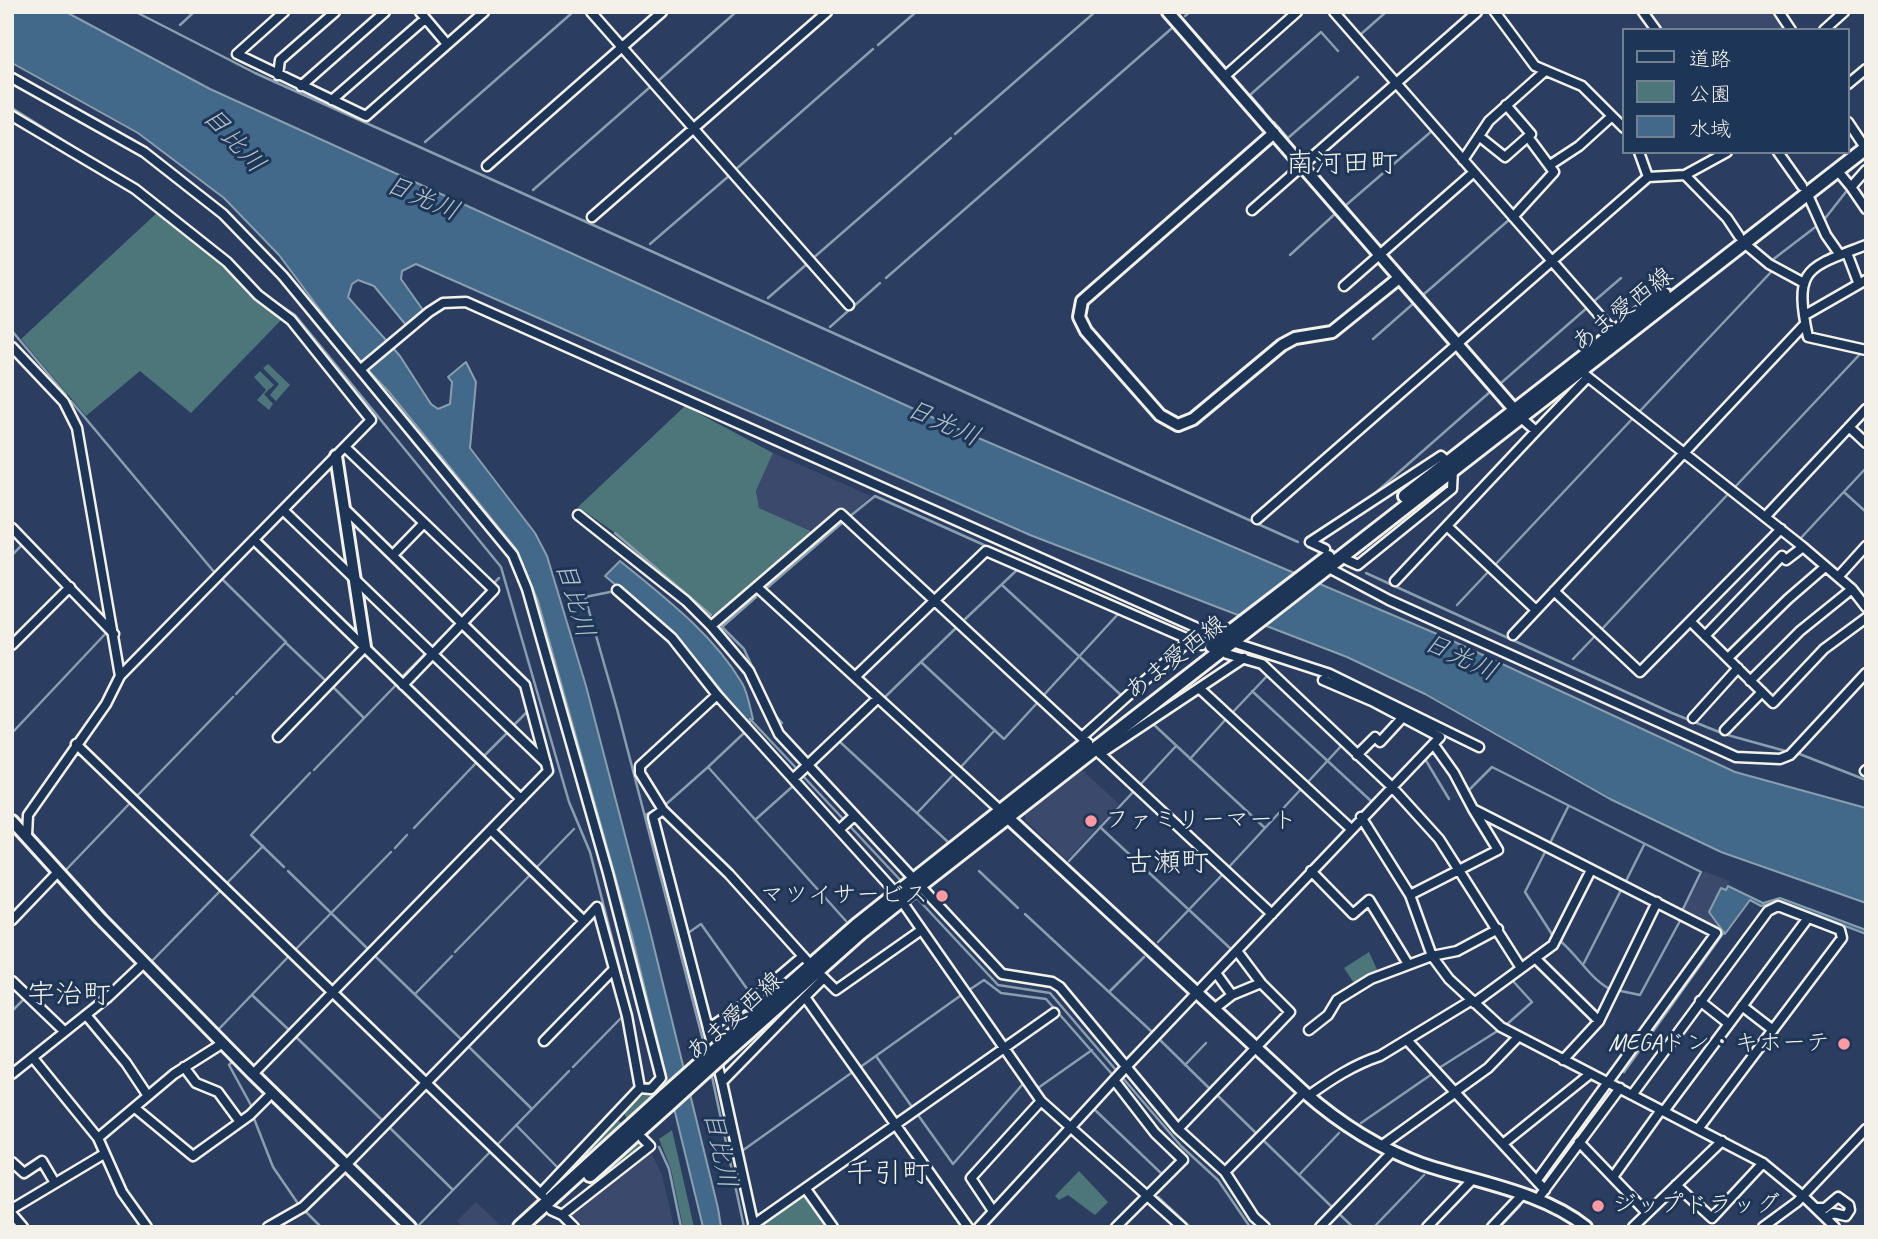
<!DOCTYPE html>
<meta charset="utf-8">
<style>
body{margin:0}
#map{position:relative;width:1878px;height:1239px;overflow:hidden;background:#2b3e61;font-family:Caveat,"Klee One",sans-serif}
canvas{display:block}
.frame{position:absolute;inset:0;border:14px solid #f4f1e8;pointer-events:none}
.legend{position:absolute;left:1622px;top:28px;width:228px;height:126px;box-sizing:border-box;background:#1d3557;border:2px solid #738091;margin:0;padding:9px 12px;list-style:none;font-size:21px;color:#f4f1e8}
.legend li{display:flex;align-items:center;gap:14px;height:35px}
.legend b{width:35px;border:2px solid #738091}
</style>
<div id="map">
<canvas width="1878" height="1239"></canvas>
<div class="frame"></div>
<ul class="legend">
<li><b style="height:9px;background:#1d3557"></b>道路</li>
<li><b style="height:19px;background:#4d767b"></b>公園</li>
<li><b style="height:19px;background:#426989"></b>水域</li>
</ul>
</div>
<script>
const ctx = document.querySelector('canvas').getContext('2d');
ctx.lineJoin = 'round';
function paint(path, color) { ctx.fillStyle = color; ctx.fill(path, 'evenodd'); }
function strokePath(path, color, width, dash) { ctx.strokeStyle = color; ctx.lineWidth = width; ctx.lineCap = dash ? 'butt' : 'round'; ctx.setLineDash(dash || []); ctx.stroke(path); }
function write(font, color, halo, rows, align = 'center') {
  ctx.font = font + ' Caveat,"Klee One",sans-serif'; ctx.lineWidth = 6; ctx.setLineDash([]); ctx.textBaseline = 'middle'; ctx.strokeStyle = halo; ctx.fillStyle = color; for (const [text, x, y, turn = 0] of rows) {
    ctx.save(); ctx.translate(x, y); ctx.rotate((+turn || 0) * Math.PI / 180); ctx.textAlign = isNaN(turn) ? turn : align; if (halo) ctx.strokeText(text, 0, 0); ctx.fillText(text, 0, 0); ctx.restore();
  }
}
const built = new Path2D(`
 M1647,12H1775L1787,30H1659Z
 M773,453L871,496L847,517L840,511L815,533L759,508L756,492Z
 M1080,768L1119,804L1067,860L1025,820V811Z
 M1704,871L1730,881L1726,890L1721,888L1709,911L1722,932L1683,912Z
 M651,1152L662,1175L674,1227H578L567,1215Z
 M476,1202L502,1227H463L457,1221Z`);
const green = new Path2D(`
 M159,211L285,316L191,413L140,371L86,416L21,339Z
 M268,364L290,385L276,401L270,395L279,384L263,368Z
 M260,371L274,385L264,394L273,404L269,410L257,400L266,390L254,377Z
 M685,406L773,453L756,491L759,508L815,533L715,617L614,532L578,507Z
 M1369,952L1379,974L1356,986L1344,968Z
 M663,1079L665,1086L628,1120L623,1112Z
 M616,1119L623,1124L546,1193Z
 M672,1130L694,1227H683L671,1169L659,1139Z
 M639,1139L644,1147L566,1206Z
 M1079,1171L1108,1202L1095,1215L1068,1195L1059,1200L1055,1196Z
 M804,1194L829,1227H759V1226Z`);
const water = new Path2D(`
 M12,12H66L210,89L969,434L1444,637L1735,772L1866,808V903L1721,852L1610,799L1425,694L1347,657L1030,535L416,264L402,271L401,279L423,310L406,325L374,286L358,280L352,284L348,297L400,356L431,404L438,409L450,404L452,382L448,377L466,362L476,382L470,448L535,533L547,556L586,686L650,931L718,1208L721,1227H703L632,936L538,601L516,549L389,392L353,354L279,255L224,198L138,133L12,63Z
 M620,561C664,597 712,633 742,683C748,693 750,708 753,719L749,723C730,703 715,682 697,661C671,628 637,603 605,576Z
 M1728,886L1763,903L1780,898L1866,930V934L1779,901L1761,906L1750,900L1725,934L1709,912L1721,888L1726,890Z`);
const stream = new Path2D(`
 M136,12L255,73L1298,542
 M1185,16L1190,12
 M180,25L194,12
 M1360,35L1386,12
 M878,45L916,12
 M629,46L668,12
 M658,81L736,12
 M12,108L139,188
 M1263,110L1250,95L1321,32L1338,51
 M1274,122L1288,138L1358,77
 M955,134L1095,12
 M425,142L573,12
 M735,170L873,49
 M533,190L649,88
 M1345,206L1433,130
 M1823,221L1849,188
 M183,222L216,248
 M650,244L730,175
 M1290,255L1336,213
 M811,260L951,138
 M232,261L262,293L295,315L501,567L569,802L590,852L630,1009L643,1083
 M1771,261L1818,225
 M886,278L1171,29
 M1423,295L1510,219
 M768,298L807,264
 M1592,303L1621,278
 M854,306L880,283
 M830,327L848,311
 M12,331L66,395
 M1373,339L1415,302
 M1838,340L1866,345
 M1501,383L1588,307
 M71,401L215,573L365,419
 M1639,412L1772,271
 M1735,487L1862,352
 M1845,493L1866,512
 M849,517L875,496L984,545
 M12,522L16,527
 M615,533L711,615
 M26,536L62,574
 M1306,538L1373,495L1491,391
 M1800,539L1866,468
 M12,555L23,544
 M1494,566L1634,417
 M1366,573L1672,713L1724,734L1789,752
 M222,579L286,642L236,694
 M494,583L499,578
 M1002,585L1122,696
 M768,587L843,522
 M610,592L585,597L617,709L706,1052
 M80,593L92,606
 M756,597L722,627L744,649L774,714L782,723
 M1457,605L1489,571
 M462,616L486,591
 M962,622L1018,569
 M1602,629L1729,493
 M286,643L327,682
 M432,647L455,624
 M1573,659L1596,635
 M921,662L1004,739L1038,702
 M403,676L425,654
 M332,686L364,718
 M1252,691L1371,801
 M1042,697L1119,613
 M884,698L957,627
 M1231,714L1268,675
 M750,719L798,770
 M1152,723L1265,828
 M513,726L527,712
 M12,733L107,632
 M839,741L948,842
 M1797,753L1866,780
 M484,756L507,733
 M1190,759L1227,718
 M1419,765L1425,759L1449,799
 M708,767L744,733
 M960,768L995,730
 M314,770L396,685
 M802,775L903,883
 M1307,783L1343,744
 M1139,786L1176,746
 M1470,789L1492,767L1701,872L1682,911
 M136,797L233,697
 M664,806L708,767L846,921
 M918,812L954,774
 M645,815L657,809
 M755,820L793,786
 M1100,827L1231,949
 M414,828L476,763
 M1549,845L1568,807
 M395,848L407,835
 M1546,850L1525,892L1553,936
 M1069,861L1135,790
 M284,867L251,835L310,773
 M1228,868L1302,788
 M535,869L574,829
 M288,871L369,950
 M979,871L1018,908
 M63,873L131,802
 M1625,883L1644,845
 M226,884L263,846
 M914,895L998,985L1050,993L1181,1146L1218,1180L1250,1227
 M1025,914L1151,1031
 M688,933L701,924L750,993
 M1559,940C1577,954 1591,980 1610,989
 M1158,942L1223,874
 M294,951L391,852
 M455,952L531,874
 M375,956L463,1041
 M151,962L222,889
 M1584,963L1622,888
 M969,990L984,980L1001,993L1046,999L1111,1073
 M1616,990L1640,995L1681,919
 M1109,992L1144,957
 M415,994L452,956
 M252,995L290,1031
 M12,1011L25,998
 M1506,1025L1532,1002L1512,980
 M296,1037L384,1122
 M224,1038L218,1030L290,955
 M1159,1039L1210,1089
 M467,1045L532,1109
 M221,1049L233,1061L229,1065L253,1109
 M876,1056L912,1107
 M1185,1065L1206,1043
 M573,1067L622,1017
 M859,1068L960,996
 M1439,1068L1499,1030
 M711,1072L744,1227
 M1624,1072L1724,932
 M1032,1080L1038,1088L1092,1050
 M1216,1094L1258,1135
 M1297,1105L1263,1140L1333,1208
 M1094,1109L1164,1176
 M918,1115L953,1164L1022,1085
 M253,1116L273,1167L299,1205
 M1361,1123L1432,1074
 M1081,1124L1114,1087
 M516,1125L560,1170
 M388,1126L453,1190
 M495,1147L569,1071
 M659,1147L669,1169L681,1227
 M742,1151L854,1071
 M1299,1175L1339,1133
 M1544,1180L1608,1094
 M1158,1197L1190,1227
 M304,1210L321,1227
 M1338,1213L1353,1227
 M417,1227L491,1151
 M1374,1227L1424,1175
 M1500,1227L1520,1206`);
const street = new Path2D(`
 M284,12L237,54L366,116L484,12
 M420,12L447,44
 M591,12L849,305
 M1334,12L1614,332
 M1495,12L1535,66L1582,86L1624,128
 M1643,12L1656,30
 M1779,12L1791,30
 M1824,30L1844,12
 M278,75L280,60L335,12
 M1224,77L1297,12
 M12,78L144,152L223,214L283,276L513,555L527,589L608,873L661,1078L651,1089L640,1088L542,1192
 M1848,84L1866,69
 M301,86L385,12
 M332,100L425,19
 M12,116L135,189L227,262L258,295L291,320L371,420L120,676L106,704L28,815L27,835
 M1848,122L1866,149
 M1480,137L1505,157L1531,134L1506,105
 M1639,152L1648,177
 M1778,152L1802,186
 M1463,160L1489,121L1544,72
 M1550,165L1579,146L1612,116
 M487,166L662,12
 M1837,170L1851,187
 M1866,170L1851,187L1866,209
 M1685,175L1727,218L1739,236
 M1807,193L1826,235L1840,255
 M1252,210L1477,12
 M592,217L827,12
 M1513,217L1554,172L1528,137
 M1744,243L1769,264L1804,283
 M1866,245C1807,268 1793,267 1808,337L1866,350
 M1847,253L1858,282
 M1344,286L1474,172
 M1805,315L1866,280
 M12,347L64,402L77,428L120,676
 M361,369L429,312L443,303L466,302L1222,639
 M1579,370L1803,547L1852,589L1866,607
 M1849,427L1866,443
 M1536,431L1588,377
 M345,447L494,590L403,685
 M283,510L546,763
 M578,515L686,601L711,626L749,671L779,734L1002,974L1052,982L1060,987L1178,1129L1225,1172L1254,1217L1265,1227
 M1765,517L1866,409
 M1257,519L1648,177L1685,175L1727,152
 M1447,526L1536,610
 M12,528L114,634
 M254,540L521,799
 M1325,549L1310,542L1441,456L1448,462
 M393,555L424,523
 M1347,560L1358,565L1452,489L1453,469
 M1327,567L1389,600L1736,757L1780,759L1790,755L1866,673
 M1838,577L1866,546
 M1395,581L1536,431L1520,417
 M757,587L1000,810
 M617,590L672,638L717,695L896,893L1041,1101L1182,1227
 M1554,591L1640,672L1781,529
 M1691,622L1773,703L1824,649L1866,618
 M711,626L841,514L1088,743
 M1513,635L1805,324
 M1705,636L1782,556L1786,560L1803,547
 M1232,642L1330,674L1479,747
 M12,645L70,587
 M1227,654L1262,664L1391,786L1439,839L1521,968
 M1728,658L1788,599L1825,567
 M855,677L986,551L1202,645
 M1750,681L1800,631L1852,589
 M1199,688L1350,828
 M717,695L640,766V773L663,810L729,874L810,964
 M1693,718L1738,668
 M1725,730L1762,692
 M278,737L365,647
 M1082,737L1190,640
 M76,744L542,1195
 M1434,745L1454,773L1473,809L1716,933L1537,1180
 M1094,748L1272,914
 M1100,754L1244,658
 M1357,755L1375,737L1380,742L1403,717
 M1865,771L1866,770
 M793,779L878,698
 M663,810L653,817L722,1082L754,1227
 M1361,817L1410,895L1432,956L1449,979L1501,1027L1763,1163L1803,1196L1835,1227
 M840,829L854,816
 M491,830L584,921L597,907L627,1016L640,1088
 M1311,871L1353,914L1369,900L1408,964
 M1410,895L1498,850L1473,809
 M12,920L58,872
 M1535,958L1599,1021
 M817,972L824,978L805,997L968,1227
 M1216,973L1232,995
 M824,978L836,990L920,931
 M12,981L64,1031
 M1700,1001L1729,1024
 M1474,1003L1553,945L1591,870
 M1742,1006L1773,1030
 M1214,1009L1232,995L1261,983
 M86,1015L126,1063L148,1096
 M708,1029L754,998L803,956
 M1309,1030L1328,1015L1337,1000L1371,979L1432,956L1457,951L1498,929
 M1407,1040L1545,1190
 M544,1041L614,969
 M33,1058L98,1138L122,1192L147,1227
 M1563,1060L1599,1021L1657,902
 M184,1067L196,1083L218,1092L240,1122
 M12,1074L107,998L144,963
 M253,1074L548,771L525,685L344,508
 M1114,1080L1155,1133L1183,1160L1116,1227
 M722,1082L805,997
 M1456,1091L1488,1068L1518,1037
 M1632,1095L1768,911L1778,906L1840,930L1842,938L1698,1129
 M1308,1096C1332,1079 1353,1065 1380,1056L1472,1000
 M135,1108L193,1156L250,1115L272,1093
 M1664,1111L1808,918
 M1178,1129L1290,1012L1261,983L1237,951
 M98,1138L174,1074L223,1043
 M1579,1142L1647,1213
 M1504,1143L1590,1074
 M1381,1146L1456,1092
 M12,1162L24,1173L42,1161L55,1183
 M1225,1172L1304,1092
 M1613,1177L1661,1110
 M1676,1185L1712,1218L1763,1163
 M806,1189L833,1227
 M1537,1200L1620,1088
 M1816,1208H1825L1838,1197L1849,1205L1850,1210L1846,1216L1833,1213L1826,1218
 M12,1209L104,1154
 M551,1210L562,1215L650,1146L643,1139
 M993,1211L971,1178L1041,1101
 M12,1214L23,1227
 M562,1215L574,1227
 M753,1225L1054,1013
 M268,1227L303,1207L346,1165L584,921
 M979,1227L1127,1066L1440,737L1372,701L1323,680
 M1320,1227L1393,1151
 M1427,1227L1472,1180
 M1492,1227L1522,1195
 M1633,1227L1722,1141
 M1763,1227L1797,1202L1866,1129`);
const secondary = new Path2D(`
 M1168,12L1519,415
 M1274,133L1082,301L1079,317L1086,331L1160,415L1178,425L1193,419L1282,345L1295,338L1332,332L1399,278
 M336,456L365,647
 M1004,814L1304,1092C1338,1122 1378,1148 1422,1164C1475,1182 1541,1191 1586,1227
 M12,821L101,919L253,1074L410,1227`);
const primary = new Path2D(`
 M1405,496L1664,294
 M1212,646L1328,557
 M721,1045L857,925L1084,745
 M723,1055L860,933L919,886L1866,148
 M590,1175L668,1105
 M520,1227L665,1095`);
const primaryBridge = new Path2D(`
 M665,1095L721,1045
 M668,1105L723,1055`);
const markers = [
 [1091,821,7,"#ff9aa2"],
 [942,896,7,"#ff9aa2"],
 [1844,1044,7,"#ff9aa2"],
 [1598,1206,7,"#ff9aa2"]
];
const streetNames = [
 ["あま愛西線",1623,310,-38],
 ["あま愛西線",1176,658,-38],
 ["あま愛西線",735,1017,-42]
];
const poiNames = [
 ["ファミリーマート",1105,821],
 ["マツイサービス",928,896,"right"],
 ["MEGAドン・キホーテ",1830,1044,"right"],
 ["ジップドラッグ",1612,1206]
];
const waterNames = [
 ["目比川",233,141,47],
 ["日光川",422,199,23],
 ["日光川",943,424,24],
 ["目比川",574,600,73],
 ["日光川",1460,658,25],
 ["目比川",719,1150,78]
];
const quarterNames = [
 ["南河田町",1342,165],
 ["古瀬町",1167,864],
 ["宇治町",69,996],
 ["千引町",888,1175]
];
paint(built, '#3b496d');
paint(green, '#4d767b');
paint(water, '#426989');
strokePath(water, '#899faf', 2);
strokePath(stream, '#899faf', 2.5);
strokePath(street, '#f4f1e8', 13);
strokePath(secondary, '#f4f1e8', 16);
strokePath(primary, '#f4f1e8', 18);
strokePath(street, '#1d3557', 8);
strokePath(secondary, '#1d3557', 10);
strokePath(primary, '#1d3557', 12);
strokePath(primaryBridge, '#f4f1e8', 18, []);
strokePath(primaryBridge, '#1d3557', 12);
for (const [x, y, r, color] of markers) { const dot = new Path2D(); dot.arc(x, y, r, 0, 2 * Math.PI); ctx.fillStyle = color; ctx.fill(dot); strokePath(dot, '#1d3557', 2.5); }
write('24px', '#f4f1e8', '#1d3557', streetNames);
write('24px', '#f4f1e8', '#1d3557', poiNames, 'left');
write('italic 26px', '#b6c1c7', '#1d3557', waterNames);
write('28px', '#f4f1e8', '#1d3557', quarterNames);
</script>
